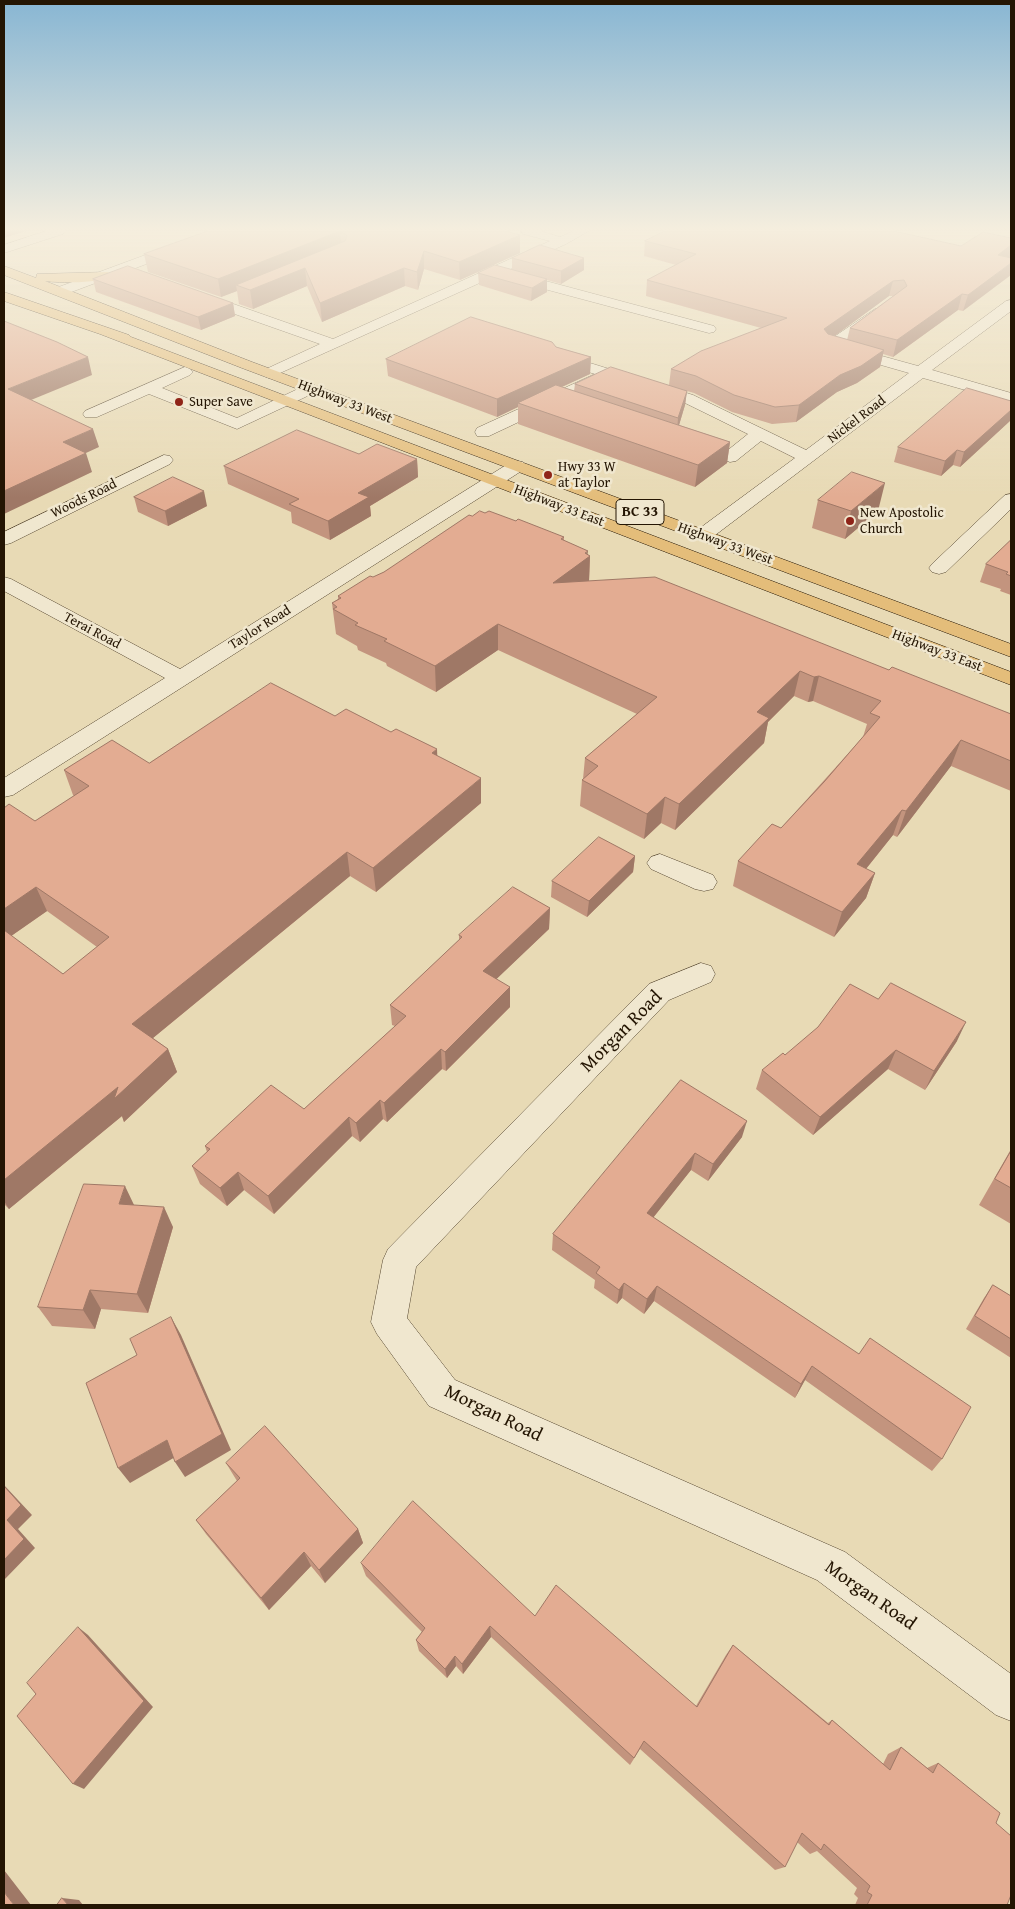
<!DOCTYPE html>
<style>
body{margin:0}
#map{position:relative;width:1015px;height:1909px;overflow:hidden;background:#e8dab5;font-family:"Gentium Book Plus",serif}
canvas{display:block}
.frame{position:absolute;inset:0;border:5px solid #241503;pointer-events:none}
</style>
<div id="map">
<canvas width="1015" height="1909"></canvas>
<div class="frame"></div>
</div>
<script>
const ctx = document.querySelector('canvas').getContext('2d');
ctx.lineJoin = 'round';
function strokePath(path, color, width, dash) { ctx.strokeStyle = color; ctx.lineWidth = width; ctx.lineCap = dash ? 'butt' : 'round'; ctx.setLineDash(dash || []); ctx.stroke(path); }
function paint(path, color) { ctx.fillStyle = color; ctx.fill(path, 'evenodd'); }
function write(font, color, halo, rows, align = 'center') {
  ctx.font = font + ' "Gentium Book Plus",serif'; ctx.lineWidth = 5; ctx.setLineDash([]); ctx.textBaseline = 'middle'; ctx.strokeStyle = halo; ctx.fillStyle = color; for (const [text, x, y, turn = 0] of rows) {
    ctx.save(); ctx.translate(x, y); ctx.rotate((+turn || 0) * Math.PI / 180); ctx.textAlign = isNaN(turn) ? turn : align; if (halo) ctx.strokeText(text, 0, 0); ctx.fillText(text, 0, 0); ctx.restore();
  }
}
const minor = new Path2D(`
 M46,231H65L63,234L4,253V245Z
 M521,231H541L560,237L573,231H589L566,244L269,378L264,376L261,373L264,370L320,344L195,300L193,297L200,293L205,294L333,339L550,241L523,234Z
 M181,247L187,251L186,254L157,260L66,294L61,295L54,291L56,288L148,254Z
 M512,272L714,326L716,329L714,332L709,333L507,279L505,276L507,273Z
 M1011,300V311L932,370L1011,393V403L923,378L710,539L703,541L696,539L694,535L696,531L795,458L761,441L736,461L730,462L686,448L684,444L686,440L692,439L728,450L748,434L681,401L610,379L489,436H477L475,432L477,428L595,374L556,362L553,359L556,356L561,354L693,395L806,450L909,373L825,349L823,346L825,343L875,309H885L887,312L885,315L842,345L918,366L1006,301Z
 M185,367L190,369L193,372L190,375L162,388L237,418L304,386H316L318,389L316,392L237,429L149,394L97,417H85L83,414L85,411Z
 M164,455L170,456L173,460L170,464L11,543L4,545V532Z
 M517,461L523,462L526,466L523,470L13,795L4,797V778L165,678L4,591V577L11,579L180,669L511,462Z
 M1011,494V509L946,572L939,574L932,572L929,568L932,564L1005,495Z
 M660,854L713,875L717,882L713,889L704,891L695,889L651,869L647,863L651,857Z
 M701,963L711,966L715,974L711,982L669,1000L416,1267L407,1318L455,1380L845,1552L1011,1674V1721L996,1715L817,1580L429,1406L377,1334L371,1322L383,1260L388,1249L649,984Z`);
const major = new Path2D(`
 M4,266L36,278L37,274L108,272L110,275C102,284 58,283 45,281L252,362L1011,644V657L242,368L4,275Z
 M4,292L129,335L131,337L1011,672V685L100,334L4,301Z`);
const wall = new Path2D(`
 M201,231H506L520,253L460,280L424,269L418,290L405,286L322,322L307,286L253,309L239,304L237,291L221,297L148,272L144,254L205,232Z
 M1011,238V257L963,311L958,310L893,357L883,354L880,367L857,383L837,392L796,422L772,424L732,412L694,393L687,391L685,405L679,425L730,442L727,463L695,487L518,424V407L497,417L388,376L386,359L556,347L591,357L590,374L561,387L574,391L575,384L669,385L671,369L761,328L646,296L647,280L676,265L644,256L645,241L961,246ZM889,296H893L850,328L847,340L834,336Z
 M512,258H584V270L561,284L547,280V292L531,301L479,285L478,273L512,269Z
 M93,279L233,303L235,316L201,330L96,292Z
 M1011,401V420L960,467L953,465L941,476L894,462L898,447Z
 M359,454L417,459L418,477L370,506L371,516L330,540L292,523L291,512L228,484L224,466Z
 M134,497L207,506L168,526L138,512Z
 M818,500L878,511L845,539L812,528Z
 M472,516L564,537V541L590,556L589,581L889,670L1011,714V791L951,766L897,837L893,835L866,869L875,873L866,898L834,937L733,886L738,861L781,828L863,737L867,724L813,701L808,702L794,696L768,722L764,743L675,830L661,823L644,839L580,806L582,780L583,779L585,758L637,714L498,650L436,692L387,666L386,663L358,650L357,646L336,634L332,603L338,599V596L384,572Z
 M1011,540V595L1000,591L1001,589L980,582L986,564Z
 M335,716L437,756L481,803L376,892L350,876L153,1038L168,1049L177,1072L124,1122L122,1116L9,1209L4,1204V808L35,821L74,796L73,795L64,770L149,763ZM47,911L97,947L63,974L11,936Z
 M635,856L633,872L587,917L551,897L552,881Z
 M550,908L549,929L496,979L510,1007L446,1071L442,1069L387,1122L383,1119L360,1142L352,1136L274,1214L244,1190L227,1206L200,1184L192,1166L207,1152L205,1146L304,1109L395,1026L392,1025L390,1005L459,940V935Z
 M957,1041L925,1090L888,1069L813,1135L756,1089L762,1070L785,1055Z
 M681,1080L742,1137L708,1181L691,1170L653,1218L942,1459L932,1471L805,1380L795,1398L654,1301L644,1314L622,1298L617,1304L594,1288L595,1280L552,1250L553,1234Z
 M1011,1149V1224L979,1205Z
 M134,1205L173,1227L148,1313L101,1309L95,1329L52,1326L38,1307Z
 M993,1285L1011,1296V1358L966,1329L984,1298Z
 M226,1463L358,1529L363,1543L325,1583L311,1566L269,1610L206,1534L196,1520L237,1481Z
 M361,1563L535,1616L696,1706L726,1655L733,1645L828,1723L832,1720L883,1764L888,1754L901,1747L927,1768L938,1763L996,1823L1007,1905H855L858,1898L854,1894L857,1888L817,1851L810,1854L797,1842L785,1867L775,1870L640,1749L630,1765L491,1637L463,1674L456,1666L447,1678L419,1651L416,1640L422,1632L366,1576Z`);
const shadedWall = new Path2D(`
 M4,231H27L4,238Z
 M340,231L342,248L236,285L237,291L221,297L218,279Z
 M520,235V253L460,280L459,262Z
 M1011,245V257L994,270L998,255Z
 M424,251V269L418,290L417,272Z
 M584,258V270L561,284V271Z
 M1011,263V275L963,311L968,295Z
 M305,268L307,286L253,309L250,290Z
 M404,268L405,286L322,322L320,303Z
 M547,279V292L531,301L532,288Z
 M893,281L889,296L821,346L824,329Z
 M962,294L958,310L893,357L897,340Z
 M233,303L235,316L201,330L198,317Z
 M884,350L880,367L857,383L837,392L796,422L799,405L840,375Z
 M88,357L92,375L14,407L8,389Z
 M591,357L590,374L523,405L518,403V407L497,417V399Z
 M687,391L685,405L677,432L678,418Z
 M1011,410V420L960,467L964,452Z
 M93,429L99,447L75,458L86,453L92,472L4,514V491L63,442Z
 M730,442L727,463L695,487L698,465Z
 M957,450L953,465L941,476L945,461Z
 M417,459L418,477L370,506L371,516L330,540L328,521L358,493Z
 M885,483L878,511L845,539L851,511Z
 M204,491L207,506L168,526L165,511Z
 M588,551L587,558L590,556L589,581L553,583Z
 M498,624V650L436,692L435,666Z
 M800,671L794,696L768,722L764,743L675,830L679,804L757,712Z
 M819,676L813,701L808,702L814,677Z
 M961,740L951,766L897,837L906,811Z
 M437,749L438,774L432,753Z
 M481,778V803L376,892L373,868Z
 M665,797L661,823L644,839L647,814Z
 M902,810L893,835L849,890L857,864Z
 M347,852L350,876L142,1047L132,1024Z
 M635,856L633,872L587,917L589,901Z
 M875,873L866,898L834,937L842,912Z
 M36,887L47,911L4,941V909Z
 M550,908L549,929L484,991L483,971Z
 M510,987V1007L446,1071L445,1052Z
 M966,1022L957,1041L925,1090L934,1071Z
 M168,1049L177,1072L124,1122L122,1116L9,1209L4,1201V1180L118,1087Z
 M441,1049L442,1069L387,1122L384,1103Z
 M896,1050L888,1069L813,1135L820,1117Z
 M380,1100L383,1119L360,1142L356,1123Z
 M349,1117L352,1136L274,1214L268,1196Z
 M747,1121L742,1137L708,1181L713,1164Z
 M695,1153L691,1170L644,1229L647,1213Z
 M238,1172L244,1190L227,1206L220,1188Z
 M125,1186L135,1207L119,1204Z
 M164,1207L173,1227L148,1313L137,1294Z
 M624,1283L622,1298L617,1304L619,1290Z
 M657,1286L654,1301L644,1314L647,1299Z
 M90,1290L101,1309L95,1329L83,1310Z
 M171,1317L181,1335L231,1450L185,1477L175,1462Z
 M812,1366L805,1380L795,1398L801,1384Z
 M167,1440L177,1456L130,1483L118,1468Z
 M4,1485L32,1515L18,1529L35,1548L4,1580V1560L7,1520Z
 M358,1529L363,1543L325,1583L319,1570Z
 M304,1552L311,1566L269,1610L261,1598Z
 M490,1626L491,1637L463,1674L462,1664Z
 M78,1627L88,1635L153,1707L84,1789L73,1784Z
 M455,1656L456,1666L447,1678L445,1669Z
 M4,1870L31,1905H14L4,1892Z
 M62,1898L79,1900L83,1905H68Z`);
const building = new Path2D(`
 M208,231H340L218,279L144,254Z
 M340,231H506L520,235L459,262L424,251L417,272L404,268L320,303L305,268L250,290L236,285L345,241L347,236Z
 M665,231H894L961,246L983,232L1011,238V245L998,255L1011,258V263L968,295L962,294L897,340L850,328L907,286L904,280L893,281L824,329L828,334L884,350L861,366L840,375L799,405L775,407L734,395L696,376L671,369L701,351L787,318L647,280L696,254L645,241Z
 M540,245L584,258L561,271L512,258Z
 M495,265L547,279L532,288L478,273Z
 M128,266L233,303L198,317L93,279Z
 M471,317L552,342L556,347L591,357L497,399L386,359Z
 M4,321L57,342L88,357L8,389L93,429L63,442L86,453L4,491Z
 M611,367L687,391L678,418L575,384Z
 M556,385L730,442L698,465L518,403Z
 M967,388L1011,401V410L964,452L957,450L945,461L898,447Z
 M297,430L359,454L377,444L417,459L358,493L369,497L328,521L289,504L299,499L224,466Z
 M852,472L885,483L851,511L818,500Z
 M173,477L204,491L165,511L134,497Z
 M480,511L485,513L489,511L516,521L518,519L564,537L561,539L588,551L585,553L590,556L553,583L655,577L889,670L892,667L1011,714V761L961,740L906,811L902,810L857,864L875,873L842,912L738,861L772,824L781,828L824,782L880,717L870,713L881,701L819,676L814,677L800,671L757,712L769,718L679,804L665,797L647,814L582,780L598,766L585,758L657,697L498,624L435,666L384,641L387,639L355,625L358,623L333,609L337,607L332,603L341,598L338,596L370,576L373,577L384,572L469,515L472,516Z
 M1011,540V576L1006,574L1008,572L986,564Z
 M271,683L335,716L346,709L391,732L396,729L437,749L432,753L481,778L373,868L347,852L132,1024L168,1049L114,1099L118,1087L4,1180V930L63,974L109,937L36,887L4,909V808L9,804L35,821L89,786L64,770L112,740L149,763Z
 M599,837L635,856L589,901L552,881Z
 M513,887L550,908L483,971L510,987L445,1052L441,1049L384,1103L380,1100L356,1123L349,1117L268,1196L238,1172L220,1188L192,1166L210,1149L205,1146L271,1085L304,1109L406,1016L390,1005L462,937L459,935Z
 M891,983L966,1022L934,1071L896,1050L820,1117L762,1070L783,1053L785,1055L818,1027L850,984L878,999Z
 M681,1080L747,1121L713,1164L695,1153L647,1213L859,1354L870,1338L971,1407L942,1459L812,1366L801,1384L657,1286L647,1299L624,1283L619,1290L596,1273L600,1267L553,1234Z
 M1011,1151V1188L995,1179Z
 M84,1184L125,1186L119,1204L164,1207L137,1294L90,1290L83,1310L38,1307Z
 M993,1285L1011,1296V1339L975,1316Z
 M171,1317L222,1434L175,1462L167,1440L118,1468L86,1383L137,1355L130,1339Z
 M265,1426L358,1529L319,1570L304,1552L261,1598L196,1520L240,1478L226,1463Z
 M4,1486L21,1505L7,1520L24,1539L4,1560Z
 M413,1501L535,1616L556,1585L697,1707L733,1645L829,1725L832,1720L890,1770L901,1747L933,1773L938,1763L1000,1813L996,1823L1011,1836V1895L1007,1905H867L872,1895L867,1892L870,1886L824,1844L821,1850L802,1833L785,1867L644,1741L634,1758L490,1626L462,1664L455,1656L445,1669L416,1640L425,1628L361,1563Z
 M78,1627L144,1701L73,1784L17,1716L36,1694L27,1683Z
 M4,1892L14,1905H4Z
 M62,1898L68,1905H57Z`);
const markers = [
 [179,402,5,"#8f2418"],
 [548,475,5,"#8f2418"],
 [850,521,5,"#8f2418"]
];
const farPoinames = [
 ["Super Save",189,402],
 ["Hwy 33 W",558,467],
 ["at Taylor",558,483],
 ["New Apostolic",860,513],
 ["Church",860,529]
];
const farStreetnames = [
 ["Highway 33 West",345,402,21],
 ["Nickel Road",857,420,-37],
 ["Woods Road",84,499,-26],
 ["Highway 33 East",559,506,21],
 ["Highway 33 West",725,544,20],
 ["Taylor Road",260,628,-32],
 ["Terai Road",92,631,28],
 ["Highway 33 East",937,651,21]
];
const shields = [
 [640,512,48]
];
const shieldNames = [
 ["BC 33",640,512]
];
const nearStreetnames = [
 ["Morgan Road",622,1032,-45],
 ["Morgan Road",493,1414,26],
 ["Morgan Road",870,1596,35]
];
strokePath(minor, '#554630', 1);
strokePath(major, '#241503', 1);
paint(minor, '#f0e7cf');
paint(major, '#e4bd7a');
paint(wall, '#c3947e');
paint(shadedWall, '#9f7866');
paint(building, '#e3ac92');
strokePath(building, '#9f7866', 1);
const sky = ctx.createLinearGradient(0, 0, 0, 498);
sky.addColorStop(0, '#88b6d3');
sky.addColorStop(0.46, '#f5eede');
sky.addColorStop(1, '#f5eede00');
ctx.fillStyle = sky;
ctx.fillRect(0, 0, 1015, 498);
for (const [x, y, r, color] of markers) { const dot = new Path2D(); dot.arc(x, y, r, 0, 2 * Math.PI); ctx.fillStyle = color; ctx.fill(dot); strokePath(dot, '#f0e7cf', 2); }
write('14px', '#241503', '#f0e7cf', farPoinames, 'left');
write('14px', '#241503', '#f0e7cf', farStreetnames);
for (const [x, y, w] of shields) { const box = new Path2D(); box.roundRect(x - w / 2, y - 12.5, w, 25, 4); ctx.fillStyle = '#f0e7cf'; ctx.fill(box); strokePath(box, '#241503', 1); }
write('bold 15px', '#241503', null, shieldNames);
write('19px', '#241503', '#f0e7cf', nearStreetnames);
</script>
